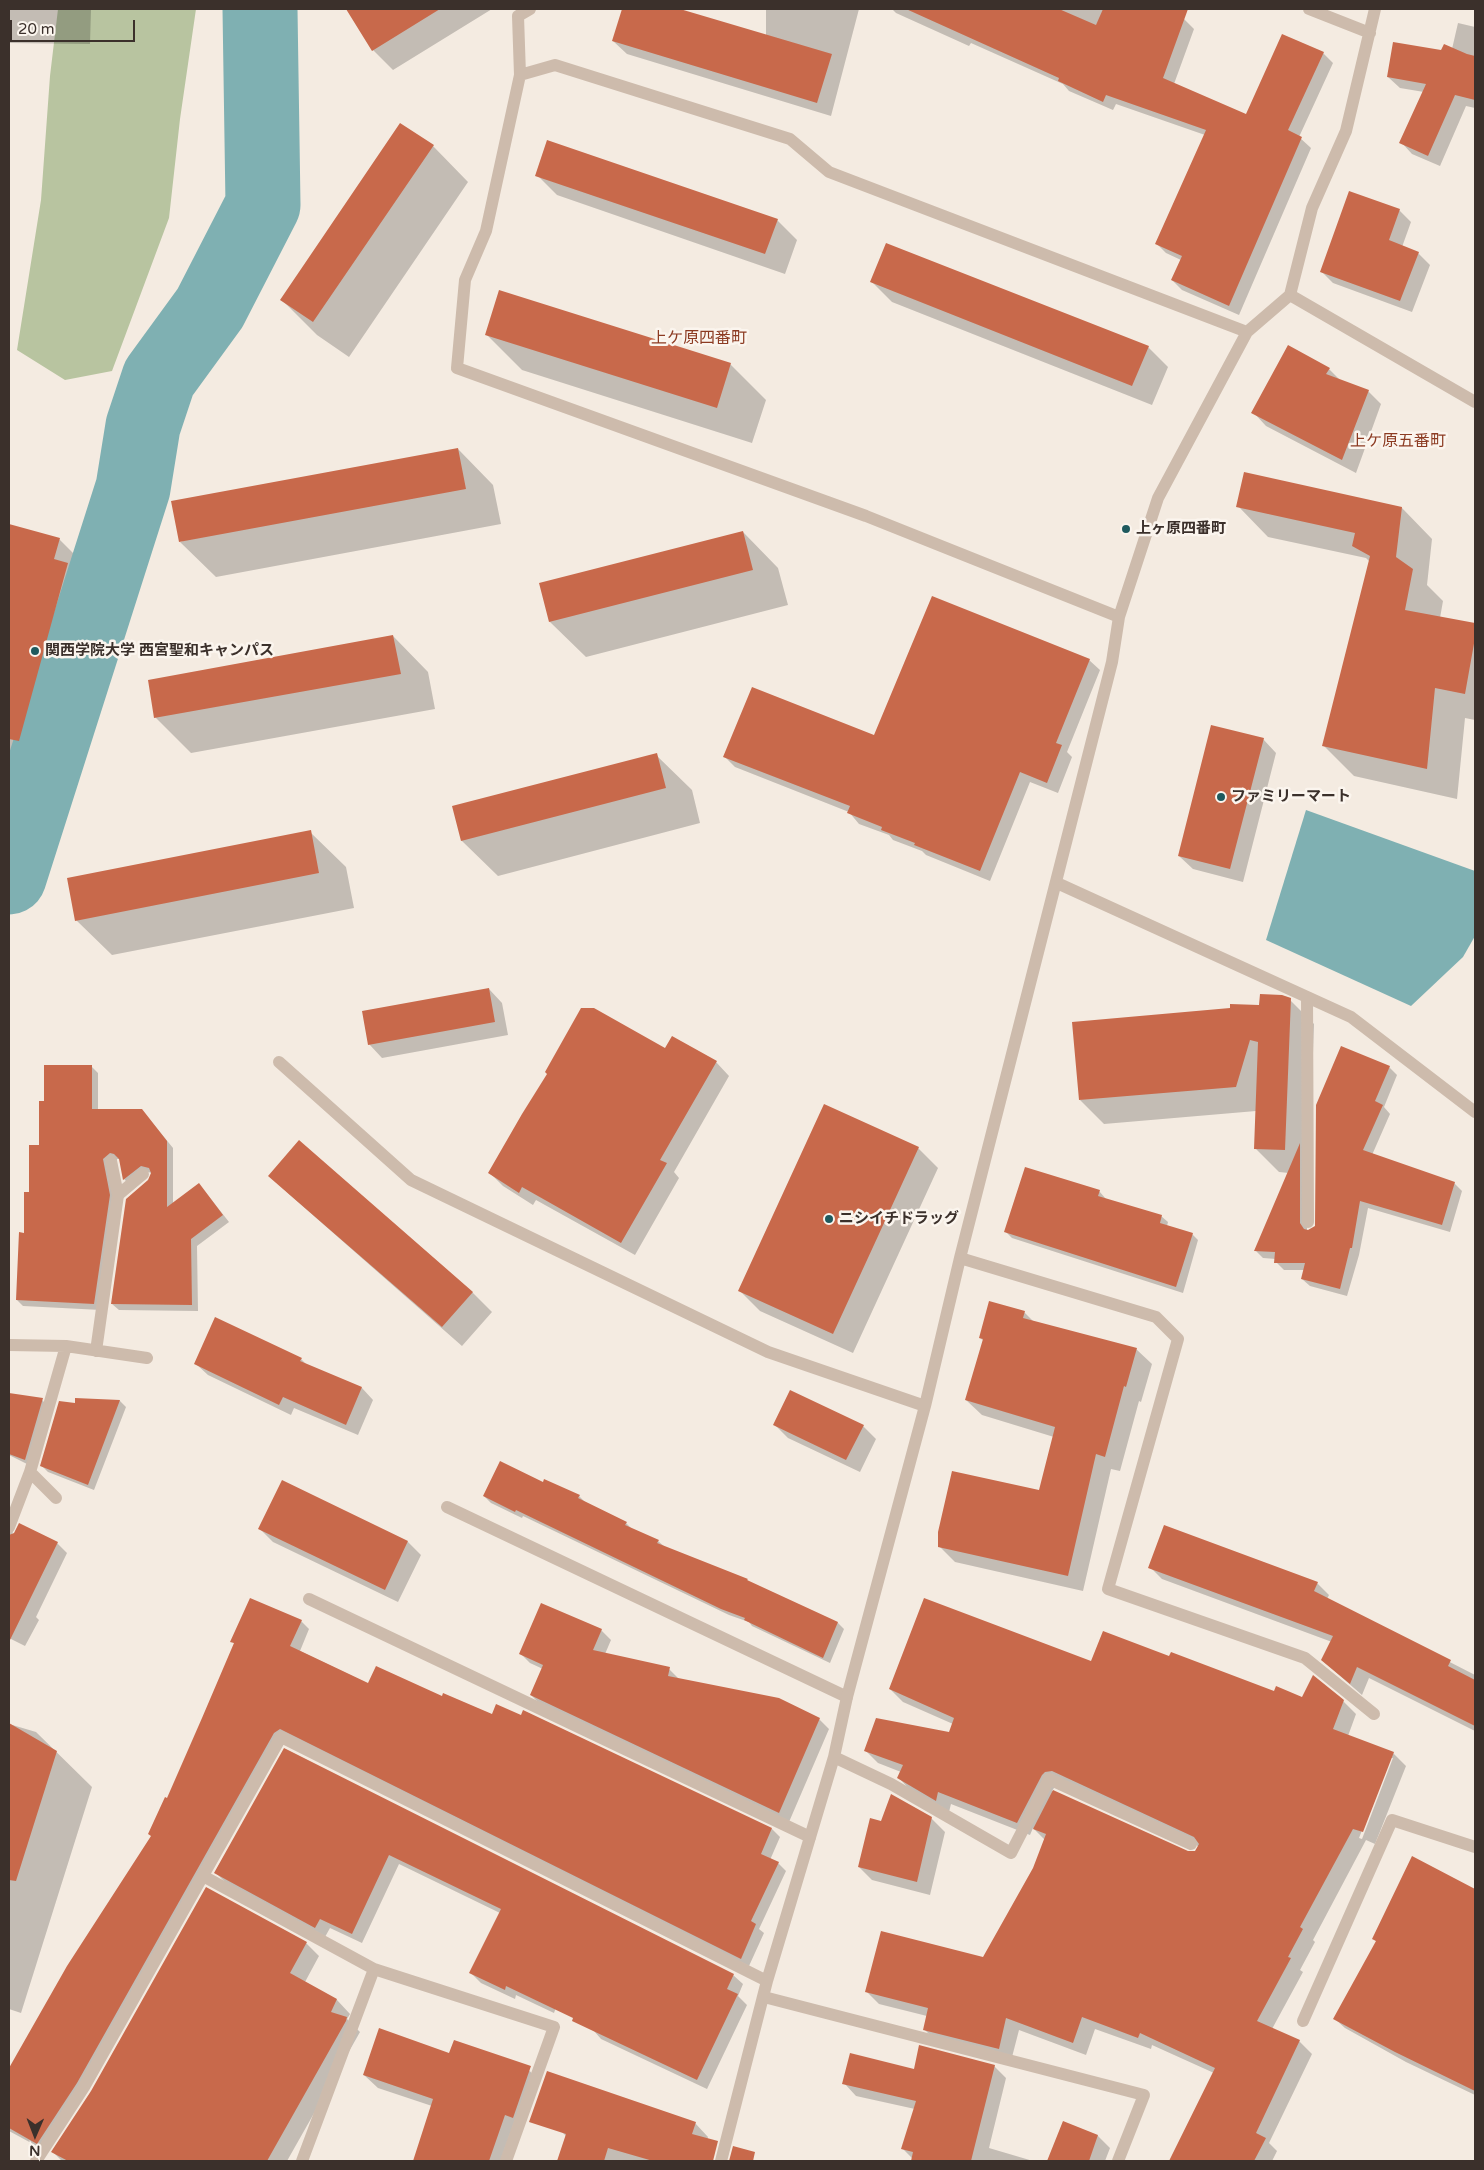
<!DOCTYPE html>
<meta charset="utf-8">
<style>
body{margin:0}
#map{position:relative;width:1484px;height:2170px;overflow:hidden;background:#f4ebe1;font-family:"Varela Round",sans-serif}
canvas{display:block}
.frame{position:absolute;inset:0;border:10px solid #3b302b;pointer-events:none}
.north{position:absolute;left:10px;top:2110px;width:50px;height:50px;-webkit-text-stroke:4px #fbf5ee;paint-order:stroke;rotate:181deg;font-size:14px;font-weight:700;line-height:20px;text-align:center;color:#3b302b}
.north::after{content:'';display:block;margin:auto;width:18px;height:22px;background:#3b302b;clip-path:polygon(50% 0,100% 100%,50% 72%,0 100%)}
.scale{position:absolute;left:10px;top:20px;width:125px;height:22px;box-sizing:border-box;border:2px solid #3b302b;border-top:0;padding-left:6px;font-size:15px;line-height:18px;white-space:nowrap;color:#3b302b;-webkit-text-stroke:4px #fbf5ee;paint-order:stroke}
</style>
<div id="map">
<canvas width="1484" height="2170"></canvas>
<div class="frame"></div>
<div class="north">N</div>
<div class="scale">20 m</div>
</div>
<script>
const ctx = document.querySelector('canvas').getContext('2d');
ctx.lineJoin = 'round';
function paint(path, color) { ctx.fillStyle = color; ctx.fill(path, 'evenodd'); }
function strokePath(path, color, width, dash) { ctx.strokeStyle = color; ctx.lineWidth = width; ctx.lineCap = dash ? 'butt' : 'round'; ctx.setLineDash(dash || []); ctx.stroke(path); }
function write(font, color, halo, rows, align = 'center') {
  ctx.font = font + ' "Varela Round","Noto Sans JP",sans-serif'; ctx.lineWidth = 5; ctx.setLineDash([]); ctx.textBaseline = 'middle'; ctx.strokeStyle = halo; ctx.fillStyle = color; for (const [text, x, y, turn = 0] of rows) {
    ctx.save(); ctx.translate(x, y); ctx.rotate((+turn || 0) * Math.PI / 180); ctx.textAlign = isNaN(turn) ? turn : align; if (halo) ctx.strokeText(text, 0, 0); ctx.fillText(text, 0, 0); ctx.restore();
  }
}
const green = new Path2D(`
 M58,9H196L180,119L169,218L112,371L65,380L17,350L41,200L50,76Z`);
const water = new Path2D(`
 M1306,810L1475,871V936L1463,957L1411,1006L1266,940Z`);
const shadow = new Path2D(`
 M9,9H91L90,44L9,43Z
 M365,9H492L393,70L373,50L352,17Z
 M623,9H676L766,36V9H859L831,116L627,54L613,41Z
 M892,9H1161L1184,19L1194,29L1174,84L1246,116L1323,53L1333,63L1299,137L1311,148L1239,315L1182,290L1172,280L1181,260L1166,253L1156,243L1205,135L1116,104L1113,110L1069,91L1063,84L971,43L969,46L896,13Z
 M1458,23L1475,27V108L1466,106L1440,166L1412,154L1401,142L1424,92L1400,88L1388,77L1452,49Z
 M433,146L468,182L349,357L317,335L282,300Z
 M537,175L777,220L797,240L785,274L557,195Z
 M1399,210L1411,222L1402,247L1418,253L1430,265L1412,312L1333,283L1321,271Z
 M872,282L1148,347L1168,367L1152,405L892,302Z
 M486,334L730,364L766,400L752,443L522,370Z
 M1329,369L1341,381L1368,391L1381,404L1356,473L1266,426L1253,412Z
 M458,449L493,485L501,524L216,577L180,542Z
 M1238,506L1402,508L1432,539L1427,585L1443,601L1440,618L1475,624V720L1465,718L1457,799L1354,776L1324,746L1370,562L1366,558L1268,537Z
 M9,525L59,539L85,565L81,578L93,590L21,853L9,849Z
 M743,532L778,568L788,605L586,657L550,622L540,584Z
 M393,636L428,672L435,709L191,753L155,717Z
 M1089,660L1100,670L1067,752L1072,757L1058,793L1030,782L990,881L926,855L922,851L893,840L889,835L859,824L849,812L735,767L725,757L875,736Z
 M1263,739L1276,753L1243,882L1193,869L1179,856Z
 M656,755L692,790L700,823L498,876L462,841L454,807Z
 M310,832L346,867L354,908L112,955L76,920Z
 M489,989L502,1003L508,1035L382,1058L369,1044Z
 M1290,1000L1314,1024L1309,1173H1307V1232L1316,1226L1389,1067L1397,1075L1384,1107L1390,1114L1372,1155L1454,1183L1462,1191L1450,1232L1368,1208L1359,1255L1347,1296L1310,1286L1302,1279L1304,1270H1284L1276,1262V1259L1263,1258L1256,1251L1289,1173L1279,1172L1255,1148L1256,1111L1104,1124L1080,1100L1260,1006Z
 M666,1050L716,1062L729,1076L674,1172L679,1178L635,1255L536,1200L533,1205L503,1186L490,1173Z
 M91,1066L98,1073V1110H142L173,1148V1204L199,1184L229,1222L197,1246L198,1311L119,1310L112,1304L152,1173L148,1172L131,1186L124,1179L120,1159H117L116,1203L101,1310L23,1306L17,1300L30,1193L40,1146L46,1102Z
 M918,1148L938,1168L853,1353L760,1311L740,1291Z
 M270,1176L472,1292L492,1312L462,1346L290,1195Z
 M1099,1191L1106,1199L1161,1216L1168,1222L1167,1226L1192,1234L1198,1240L1183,1293L1012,1238L1006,1232Z
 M1024,1312L1034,1322L1136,1349L1152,1364L1141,1402L1139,1401L1120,1471L1111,1469L1083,1591L955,1562L939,1546L1040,1492L1054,1437L982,1415L966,1400L984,1341L980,1338Z
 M301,1359L307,1365L362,1388L373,1400L358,1435L294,1408L291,1415L208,1375L196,1364Z
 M9,1395L42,1400L48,1406L31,1466L9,1455Z
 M76,1399L120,1401L126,1407L94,1490L48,1472L42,1466L76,1405Z
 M775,1425L863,1426L876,1439L860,1472L788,1438Z
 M544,1484L579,1496L585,1502L626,1523L632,1529L658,1541L665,1547L747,1580L751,1584L838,1623L844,1629L830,1663L752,1626L749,1622L729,1615L523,1516L522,1518L491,1503L484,1496Z
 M9,1522L14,1528L12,1535L57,1543L67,1553L36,1617L39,1620L25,1646L9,1638Z
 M260,1529L408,1542L421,1555L398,1602L273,1542Z
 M1150,1567L1317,1583L1329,1595L1327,1599L1475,1675V1731L1369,1678L1362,1695L1322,1660L1332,1642L1162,1579Z
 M301,1621L309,1629L300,1651L369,1684L442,1698L493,1716L521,1717L524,1711L772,1829L780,1837L770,1860L778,1863L786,1871L759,1929L764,1933L749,1966L282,1741L46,2151L9,2131V2072L68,1967L152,1836L235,1644L232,1641Z
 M601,1630L611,1640L605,1654L669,1669L679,1679L819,1719L829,1729L789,1822L541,1705L531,1695L543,1669L530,1663L520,1653Z
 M1170,1657L1275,1692L1303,1698L1343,1701L1356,1714L1348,1736L1393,1753L1406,1766L1375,1844L1366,1840L1313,1940L1315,1942L1300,1970L1303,1972L1272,2029L1299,2041L1312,2054L1269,2143L1277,2151L1272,2161H1170L1214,2073L1152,2045L1151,2049L1095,2029L1086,2055L1019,2030L1011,2061L937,2042L924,2029L927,2016L879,2004L867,1992L984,1959L1034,1869L1045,1840L1033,1828L1030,1835L951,1804L949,1812L911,1791L899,1778L901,1772L878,1763L865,1750L950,1733L953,1724L903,1702L890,1689L1092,1663ZM1390,1758H1393L1362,1839L1359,1838ZM1065,1784L1200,1847L1197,1851L1187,1853L1052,1791L1054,1788Z
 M9,1724L36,1732L92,1787L21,2013L9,2009Z
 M285,1749L733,1975L743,1984L738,1996L747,2005L707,2089L601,2039L561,1993L554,2013L516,1995L515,1999L481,1983L471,1973L500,1913L399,1864L362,1943L330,1928L325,1937L225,1882L215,1872Z
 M931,1818L945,1832L930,1895L872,1880L859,1867L882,1822Z
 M1412,1858L1475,1891V2095L1406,2062L1345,2028L1335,2019L1377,1942L1374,1939Z
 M306,1943L319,1956L305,1982L337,2000L350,2014L347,2019L360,2032L287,2161H62L53,2152Z
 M450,2054L522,2064L536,2077L506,2161H414L432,2106L378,2088L364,2075Z
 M994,2066L1006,2078L989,2148L1033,2161H912L913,2159L903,2149L915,2109L856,2096L844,2083L915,2070Z
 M1063,2122L1098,2136L1110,2148L1105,2161H1049Z
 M695,2123L708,2137L706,2144L712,2150L709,2161H558L566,2136L562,2132Z`);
const river = new Path2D(`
 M9,877L133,488L143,426L159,378L210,308L263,205L260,9`);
const building = new Path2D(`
 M346,9H440L372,51Z
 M622,9H680L832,54L817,103L612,41Z
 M906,9H1059L1096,25L1103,9H1188L1163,78L1246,114L1282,34L1324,52L1288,130L1302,137L1229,306L1171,280L1182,256L1155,244L1206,130L1106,95L1103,102L1058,81L1059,78Z
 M1393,42L1441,50L1444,44L1467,54L1475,56V100L1455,95L1428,156L1399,143L1426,84L1387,77Z
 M400,123L434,145L313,322L280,300Z
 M547,140L778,219L765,254L535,176Z
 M1349,191L1400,209L1389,240L1419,252L1400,301L1320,272Z
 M886,243L1149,346L1132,386L870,282Z
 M499,290L731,363L717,408L485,335Z
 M1288,345L1330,368L1326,374L1369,390L1342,460L1251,413Z
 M458,448L466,489L179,542L171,501Z
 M1244,472L1402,507L1396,557L1413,569L1405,610L1475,623V638L1465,694L1435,688L1427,769L1322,746L1370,556L1352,546L1355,533L1236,507Z
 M9,524L60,538L54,559L68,563L19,741L9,739Z
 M743,531L753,570L549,622L539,583Z
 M932,596L1090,659L1056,743L1062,745L1047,783L1020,772L980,871L914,845L915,843L881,830L882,827L847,813L850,806L723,757L752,687L874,735Z
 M393,635L401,674L154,718L148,680Z
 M1211,725L1264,738L1230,869L1178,856Z
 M657,753L666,788L461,841L452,806Z
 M311,830L319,873L75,921L67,878Z
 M489,988L495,1022L368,1045L362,1011Z
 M1260,994L1282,995L1291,998L1285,1150L1254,1149L1258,1042L1250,1040L1236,1087L1079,1100L1072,1022L1230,1008V1004L1259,1005Z
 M581,1008H594L665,1048L672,1036L717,1061L660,1160L667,1163L621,1243L522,1187L519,1193L488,1173L522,1114L547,1074L545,1072Z
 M1341,1046L1390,1066L1375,1101L1383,1105L1363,1150L1455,1182L1442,1225L1360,1201L1352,1248H1350L1340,1289L1301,1279L1305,1263H1274L1275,1252L1254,1251L1300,1143V1223L1304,1229L1308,1230L1315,1226L1316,1105Z
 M44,1065H92V1109H142L167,1141V1207L199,1183L223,1215L191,1239L192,1305L111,1304L126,1199L148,1180L151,1173L149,1168L141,1166L123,1180L119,1159L114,1154L110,1153L103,1159L110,1195L94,1304L16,1300L19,1232L24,1233V1192H29V1145H39V1101H44Z
 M824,1104L919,1147L833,1334L738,1291Z
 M299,1140L473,1292L442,1327L268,1176Z
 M1025,1167L1100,1190L1098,1196L1162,1215L1160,1223L1193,1233L1176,1287L1004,1232Z
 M989,1301L1025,1311L1023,1318L1137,1348L1126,1387L1124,1386L1105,1457L1096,1454L1068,1576L938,1547V1532L952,1471L1039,1490L1055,1427L965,1400L983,1339L979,1338Z
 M215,1317L302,1358L300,1361L362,1387L346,1425L283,1397L279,1405L194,1364Z
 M790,1390L864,1425L846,1460L773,1425Z
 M9,1393L43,1398L25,1460L9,1454Z
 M75,1398L120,1400L88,1485L40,1466L59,1401L75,1403Z
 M500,1461L543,1482L544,1479L580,1495L578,1498L627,1522L625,1525L659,1540L657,1543L748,1579L747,1580L838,1622L823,1658L744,1620L745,1618L721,1609L516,1510L515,1512L483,1496Z
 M282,1480L408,1541L385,1590L258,1529Z
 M19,1523L58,1542L9,1642V1535L14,1533Z
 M1164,1525L1318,1582L1314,1591L1451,1660L1448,1666L1475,1680V1726L1357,1667L1350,1684L1321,1660L1333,1636L1148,1568Z
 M250,1598L302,1620L290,1646L368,1683L376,1666L442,1696L443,1693L492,1714L496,1704L521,1715L523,1710L772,1828L761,1854L779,1862L751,1921L756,1924L741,1959L280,1729L274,1733L77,2083L37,2144L9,2128V2068L67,1966L151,1836L148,1834L165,1797L167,1798L202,1718L234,1643L230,1642Z
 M924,1598L1091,1661L1103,1631L1169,1656L1171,1652L1274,1691L1276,1686L1302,1697L1313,1675L1344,1700L1333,1729L1394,1752L1363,1832L1353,1829L1300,1927L1303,1929L1288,1957L1291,1958L1257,2021L1300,2040L1256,2133L1266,2138L1254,2161H1169L1215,2068L1140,2033L1138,2038L1082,2017L1073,2043L1006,2018L999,2049L923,2030L928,2008L865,1992L881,1931L983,1957L1033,1868L1046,1834L1033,1829L1053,1790L1188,1851H1195L1199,1844L1194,1837L1052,1771L1045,1772L1042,1775L1017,1823L938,1792L936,1801L897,1778L903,1765L864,1751L876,1718L949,1732L954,1718L889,1689Z
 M541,1603L602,1629L593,1650L670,1667L668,1676L779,1698L820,1718L779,1813L530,1695L543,1665L519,1654Z
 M9,1723L57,1751L16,1881L9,1880Z
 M284,1748L734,1974L727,1989L738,1994L697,2080L572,2021L573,2018L506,1986L505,1990L469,1973L501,1909L389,1855L352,1934L320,1919L315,1928L214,1873Z
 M891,1794L932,1817L917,1882L858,1867L870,1818L881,1821Z
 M1412,1856L1475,1889V2091L1395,2052L1333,2019L1376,1941L1372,1939Z
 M206,1887L307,1942L290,1973L337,1999L331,2012L347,2017L346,2021L267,2161H68L51,2152L91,2091Z
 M379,2028L449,2053L454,2040L531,2066L513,2118L505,2115L489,2161H413L433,2099L363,2075Z
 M919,2045L995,2065L971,2161H911L913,2152L901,2149L916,2101L842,2084L850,2053L914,2069Z
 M547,2071L696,2122L692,2134L718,2141L713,2161H653L608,2148L604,2161H557L566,2134L529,2122Z
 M1063,2121L1098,2135L1089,2161H1047Z
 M733,2146L755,2152L753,2161H729Z`);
const lane = new Path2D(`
 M9,1345L66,1346L147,1358
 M96,1351L118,1195L111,1161
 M30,1472L56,1498
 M447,1507L847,1697
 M9,1527L30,1472L66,1346
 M309,1599L810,1837`);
const street = new Path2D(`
 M1309,9L1370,33
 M520,75L518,16L530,9
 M1290,295L1475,402
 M1119,617L866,516L457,368L465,280L486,231L520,75L555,65L790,139L829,172L1247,332
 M1057,883L1351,1017L1475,1112
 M1307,997L1308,1222
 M279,1062L411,1180L768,1352L925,1406
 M118,1195L143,1174
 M960,1258L1156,1317L1178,1339L1108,1589L1305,1658L1374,1714
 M834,1757L891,1784L1011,1853L1049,1779L1191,1844
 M203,1876L374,1969L554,2027L506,2161
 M764,1997L1144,2095L1118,2161
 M1303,2021L1392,1820L1475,1847
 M36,2161L84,2087L281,1737L767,1981
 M302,2161L374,1969
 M721,2161L767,1981L834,1757L847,1697L925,1406L960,1258L1112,662L1119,617L1158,498L1247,332L1290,295L1312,208L1346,131L1375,9`);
const markers = [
 [1126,529,5,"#1f5a5e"],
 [35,651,5,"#1f5a5e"],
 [1221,797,5,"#1f5a5e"],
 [829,1219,5,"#1f5a5e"]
];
const poiNames = [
 ["上ヶ原四番町",1136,529],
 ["関西学院大学 西宮聖和キャンパス",45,651],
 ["ファミリーマート",1231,797],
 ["ニシイチドラッグ",839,1219]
];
const neighbourhoodNames = [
 ["上ケ原四番町",699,339],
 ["上ケ原五番町",1398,442]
];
paint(green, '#b8c4a0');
paint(water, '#7fb0b2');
paint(shadow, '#0003');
strokePath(river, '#7fb0b2', 75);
paint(building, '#c8694b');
strokePath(lane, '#cdbbac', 12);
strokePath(street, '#cdbbac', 12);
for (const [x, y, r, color] of markers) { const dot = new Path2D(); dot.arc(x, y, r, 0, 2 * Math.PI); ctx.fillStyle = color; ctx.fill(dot); strokePath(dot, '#fbf5ee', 2); }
write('bold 15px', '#3b302b', '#fbf5ee', poiNames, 'left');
write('16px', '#8c3b22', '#fbf5ee', neighbourhoodNames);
</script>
